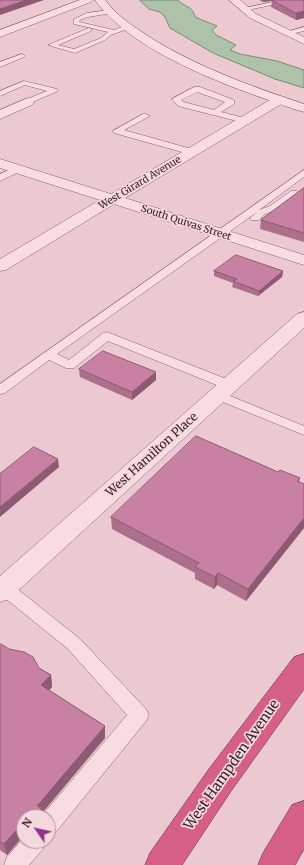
<!DOCTYPE html>
<style>
body{margin:0}
#map{position:relative;width:304px;height:865px;overflow:hidden;background:#ecc8d0;font-family:Merriweather,serif}
canvas{display:block}
.north{position:absolute;left:16px;top:809px;width:40px;height:40px;box-sizing:border-box;background:#f4d8dd;border:1px solid #a98f96;border-radius:50%;rotate:304deg;font-size:11px;font-weight:700;line-height:16px;text-align:center;color:#39212b}
.north::after{content:'';display:block;margin:auto;width:14px;height:18px;background:#94318a;clip-path:polygon(50% 0,100% 100%,50% 72%,0 100%)}
</style>
<div id="map">
<canvas width="304" height="865"></canvas>
<div class="north">N</div>
</div>
<script>
const ctx = document.querySelector('canvas').getContext('2d');
ctx.lineJoin = 'round';
function paint(path, color) { ctx.fillStyle = color; ctx.fill(path, 'evenodd'); }
function strokePath(path, color, width, dash) { ctx.strokeStyle = color; ctx.lineWidth = width; ctx.lineCap = dash ? 'butt' : 'round'; ctx.setLineDash(dash || []); ctx.stroke(path); }
function write(font, color, halo, rows, align = 'center') {
  ctx.font = font + ' Merriweather,serif'; ctx.lineWidth = 3.5; ctx.setLineDash([]); ctx.textBaseline = 'middle'; ctx.strokeStyle = halo; ctx.fillStyle = color; for (const [text, x, y, turn = 0] of rows) {
    ctx.save(); ctx.translate(x, y); ctx.rotate((+turn || 0) * Math.PI / 180); ctx.textAlign = isNaN(turn) ? turn : align; if (halo) ctx.strokeText(text, 0, 0); ctx.fillText(text, 0, 0); ctx.restore();
  }
}
const water = new Path2D(`
 M140,0H178C183,7 193,5 195,17L217,26L212,30L216,35L236,45L230,50L240,54L277,61L304,70V88L275,79L213,53L170,28L165,17L160,12L149,9Z`);
const lane = new Path2D(`
 M282,0H295L243,11L240,9Z
 M110,10L113,12L112,13L88,17L80,20L79,22L114,30L128,25L130,26V28L111,35L105,40L75,53L48,45L89,28L91,29V31L58,45L74,49L101,38L108,32L74,24V19L87,13Z
 M304,27V31L286,35L283,33Z
 M22,54L25,56L24,57L0,67V62Z
 M24,81L57,89L58,91L28,104H25V100L47,91L25,85L0,96V91Z
 M194,87H200L234,100V104L221,112L248,119L249,121L245,123L178,106L172,99ZM197,92L225,102L214,110L184,102L181,100Z
 M143,114H146L150,116L124,130L195,150L196,152L195,154H189L114,133L113,131Z
 M18,166L21,167L23,169L21,171L0,181V174Z
 M304,170V177L259,210L270,206L291,191H297L299,193L297,195L276,210L265,214L259,220H251L250,218L257,212L57,354L69,360L103,333L107,332L234,382L236,385L234,388H224L108,341L74,368H66L49,360L5,393L0,394V384Z
 M218,391L304,426V435L213,398L211,395L213,392Z
 M4,581L10,583L80,639L146,709L149,715L146,721L56,832L48,836V817H41L127,715L68,649L0,594V583Z
 M24,837V841H46L43,849L29,865H4L7,857Z`);
const street = new Path2D(`
 M80,0H93L91,2L0,37V30Z
 M229,0H240L256,14L304,37V44L250,18Z
 M279,96L283,97L285,100L283,103L125,198L304,255V265L114,204L6,270L0,271V259L100,200L0,168V159L111,194L275,97Z
 M28,98L32,99L34,102L32,105L0,119V110Z
 M304,312V328L9,599L0,602V576L297,314Z`);
const secondary = new Path2D(`
 M95,0H105C115,13 128,23 142,32C191,65 248,85 304,104V112C289,108 275,102 260,97C209,79 127,46 95,0Z`);
const highway = new Path2D(`
 M304,654V689L231,791L182,865H145L150,853L209,769L294,657Z
 M304,801V849L295,865H258L263,853L292,805Z`);
const wall = new Path2D(`
 M259,0H304V18L296,20L271,7L272,1L263,2Z
 M304,188V242L260,229L261,220Z
 M214,271H283L282,277L258,296L232,287L233,283L214,276Z
 M79,369L156,372V380L132,400L80,377Z
 M300,478L299,482L304,484V528L246,601L217,585L214,589L195,579V573L112,529L111,517Z
 M0,645L51,675L52,687L49,690L105,726V738L43,812L24,817V836H23L7,855L0,850Z`);
const shadedWall = new Path2D(`
 M26,0H44L0,15V9Z
 M263,0H275L263,2Z
 M304,11V18L296,20V13Z
 M283,271L282,277L258,296L259,291Z
 M156,372V380L132,400V392Z
 M58,459L59,467L0,517V507Z
 M304,518V528L246,601L248,589Z
 M218,573L217,585L214,589L215,577Z
 M51,675L52,687L43,697L41,685Z
 M105,726V738L43,812L44,817H34L38,805Z
 M21,825L23,836L7,855L4,844Z`);
const building = new Path2D(`
 M0,0H26L0,9Z
 M272,0H304V11L296,13Z
 M304,188V233L261,220Z
 M236,255L283,271L259,291L233,281L237,279L214,271Z
 M103,351L156,372L132,392L79,369Z
 M196,436L278,472L280,470L300,478L297,481L304,484V518L248,589L218,573L215,577L195,567L199,563L111,517Z
 M34,447L58,459L0,507V474Z
 M1,644L9,649L24,652L33,657L39,668L51,675L41,685L105,726L38,805V807H42L34,817H24V828H23V825H21L4,844L0,841V645Z`);
const farStreetnames = [
 ["West Girard Avenue",140,183,-31],
 ["South Quivas Street",186,223,18]
];
const streetNames = [
 ["West Hamilton Place",152,455,-42]
];
const nearStreetnames = [
 ["West Hampden Avenue",232,765,-55]
];
paint(water, '#aec1a9');
strokePath(water, '#748f70', 1);
strokePath(lane, '#885e6d', 1);
strokePath(street, '#885e6d', 1);
strokePath(secondary, '#6a4151', 1);
strokePath(highway, '#563241', 1);
paint(lane, '#f7dce1');
paint(street, '#f7dce1');
paint(secondary, '#f7dce1');
paint(highway, '#d65f87');
paint(wall, '#ac6f8c');
paint(shadedWall, '#8c5a72');
paint(building, '#c881a3');
strokePath(building, '#8c5a72', 1);
write('10px', '#39212b', '#f4d8dd', farStreetnames);
write('12px', '#39212b', '#f4d8dd', streetNames);
write('14px', '#39212b', '#f4d8dd', nearStreetnames);
</script>
